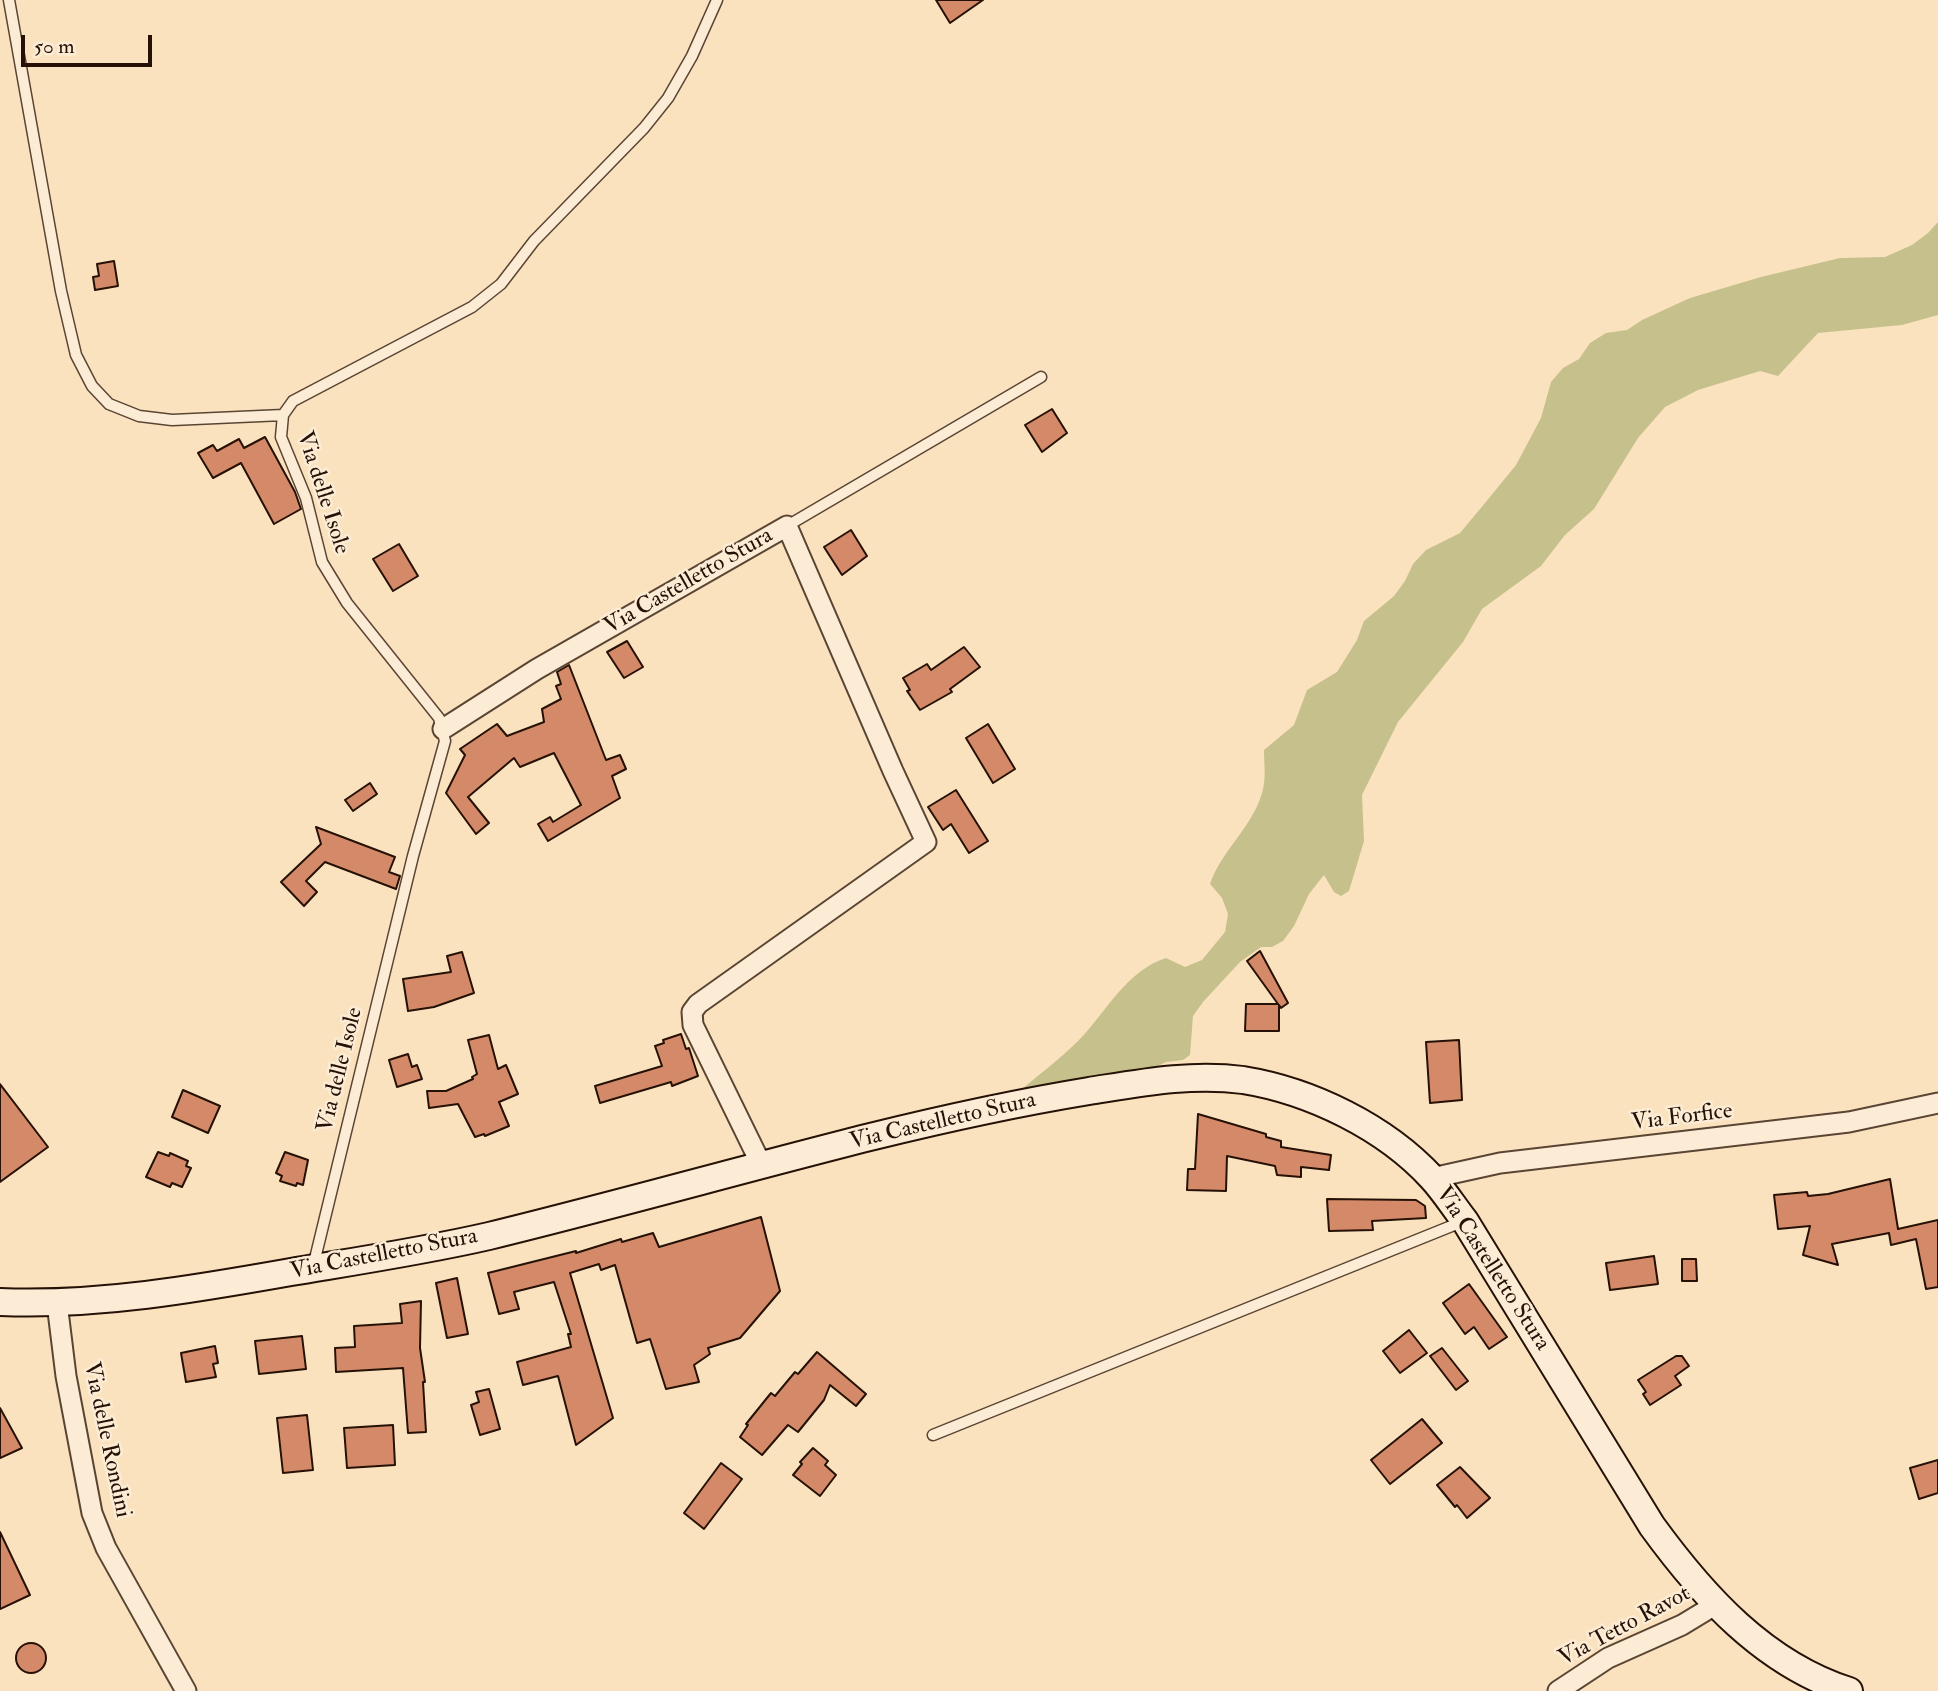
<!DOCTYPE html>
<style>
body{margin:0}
#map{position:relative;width:1938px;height:1691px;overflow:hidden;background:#fbe2be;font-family:"IM FELL Double Pica",serif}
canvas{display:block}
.scale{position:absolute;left:21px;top:35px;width:131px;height:32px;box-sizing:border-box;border:4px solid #251106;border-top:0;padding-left:9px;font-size:21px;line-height:24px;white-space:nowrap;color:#251106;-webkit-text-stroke:5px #fcecd5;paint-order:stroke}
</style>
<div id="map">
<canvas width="1938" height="1691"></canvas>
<div class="scale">50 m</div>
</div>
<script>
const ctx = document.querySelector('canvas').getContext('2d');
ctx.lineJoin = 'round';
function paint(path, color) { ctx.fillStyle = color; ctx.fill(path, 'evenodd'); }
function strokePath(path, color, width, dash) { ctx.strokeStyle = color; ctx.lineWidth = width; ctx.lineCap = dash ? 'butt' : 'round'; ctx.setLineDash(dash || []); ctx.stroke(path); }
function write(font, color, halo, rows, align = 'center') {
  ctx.font = font + ' "IM FELL Double Pica",serif'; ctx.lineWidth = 5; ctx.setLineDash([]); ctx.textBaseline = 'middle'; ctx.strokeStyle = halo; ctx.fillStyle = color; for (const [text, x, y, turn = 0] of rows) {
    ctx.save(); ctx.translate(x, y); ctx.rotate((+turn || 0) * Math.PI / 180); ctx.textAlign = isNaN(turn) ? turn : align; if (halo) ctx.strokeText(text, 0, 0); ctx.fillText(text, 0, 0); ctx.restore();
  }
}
const green = new Path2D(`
 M1938,222V315L1902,325L1818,333L1778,376L1760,371L1698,390L1665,407L1638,438L1594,509L1565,535L1541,566L1482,609L1463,642L1398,722L1362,795L1364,841L1349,891L1341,896L1334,892L1324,875L1309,894L1294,926L1283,941L1272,947H1261L1240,962L1203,1002L1193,1016L1190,1055L1183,1060L1166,1062L1150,1070L1016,1094C1037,1076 1060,1059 1079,1040C1107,1011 1126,971 1166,958L1185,967L1202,960L1225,932L1228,914L1222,898L1210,884C1222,849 1255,825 1263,789C1266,777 1264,763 1264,750L1294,725L1307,690L1337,672L1357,640L1364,621L1394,596L1405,581L1413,564L1426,550L1460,533L1485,503L1516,465L1541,418L1551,382L1563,368L1579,359L1590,343L1606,333L1627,330L1642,320L1690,298L1761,277L1840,258L1885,257L1912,245L1928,233Z`);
const building = new Path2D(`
 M936,0H983L950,23Z
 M114,261L118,286L95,290L93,277L99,276L97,264Z
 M1052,409L1067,433L1042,452L1025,425Z
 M265,437L295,492L301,509L274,524L241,463L213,478L198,453L213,445L217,451L239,439L244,448Z
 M851,530L867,556L842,575L824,547Z
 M399,544L418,576L393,591L373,559Z
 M627,641L643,667L624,678L607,652Z
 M964,647L980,667L950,689L952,692L920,710L907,691L910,690L903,678L927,664L931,670Z
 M569,665L606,760L620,755L626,769L612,776L620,798L548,841L538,824L550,817L553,822L581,805L554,753L520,767L514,758L468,797L489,823L476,834L446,793L465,755L460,749L497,724L507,736L544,722L542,709L561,699L556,686L561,684L557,672Z
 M988,724L1015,769L993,783L966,738Z
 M370,783L377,794L353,811L345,800Z
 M956,790L988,841L969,853L951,824L943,830L928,807Z
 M316,827L395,857L389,872L400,876L396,889L325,862L306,881L317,892L304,906L281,882L321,844Z
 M1260,951L1288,1003L1281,1008L1279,1005V1031H1245L1246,1004H1278L1247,961Z
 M462,952L474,993L434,1007L408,1011L403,979L451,972L447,956Z
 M681,1034L686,1049L689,1048L698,1076L672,1086L671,1082L600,1103L595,1086L662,1066L655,1046L664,1043L663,1040Z
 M489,1035L498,1069L506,1065L518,1094L499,1102L509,1126L485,1136L484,1134L475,1137L458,1104L429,1108L427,1091H446L473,1079L472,1077L477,1074L468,1040Z
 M1459,1040L1462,1100L1430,1103L1426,1042Z
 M408,1054L412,1067L417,1065L422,1079L397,1087L389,1060Z
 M0,1084L48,1147L0,1182Z
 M183,1090L220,1106L208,1133L172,1117Z
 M1198,1114L1266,1134V1137L1281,1141V1147L1331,1155L1329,1170L1301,1167V1177L1277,1175L1275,1166L1227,1156L1226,1191L1187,1190L1188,1169H1195Z
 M158,1152L169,1156L170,1153L188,1161L186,1166L191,1168L182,1187L172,1183L170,1187L146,1177Z
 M285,1152L308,1160L303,1185L297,1183L296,1186L280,1181L282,1176L276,1173Z
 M1890,1179L1898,1229L1938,1220V1287L1926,1289L1916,1239L1891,1245L1889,1233L1832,1244L1838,1265L1803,1255L1810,1226L1778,1229L1774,1195L1807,1192L1808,1196L1828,1194Z
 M1327,1199L1416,1200L1425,1206L1426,1218L1372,1221L1373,1230L1329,1231Z
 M761,1217L780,1291L740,1338L708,1348L710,1354L694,1365L699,1382L666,1389L650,1339L637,1343L615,1265L601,1270L599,1264L570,1273L613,1418L576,1445L558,1376L523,1385L517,1362L571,1347L568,1334H571L554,1282L514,1292L519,1309L499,1314L488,1273L576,1251V1253L621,1239L622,1242L653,1233L659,1247Z
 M1654,1256L1658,1284L1610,1290L1606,1263Z
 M1682,1259H1696L1697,1281H1682Z
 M457,1278L468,1334L447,1338L436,1283Z
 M1469,1284L1507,1337L1489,1349L1474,1327L1465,1334L1443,1303Z
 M421,1301L420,1348L425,1382H423L426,1432L408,1433L403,1368L336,1372L335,1348L355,1347L354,1326L402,1323L400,1304Z
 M1409,1330L1427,1353L1400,1373L1383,1351Z
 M302,1336L306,1369L259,1374L255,1341Z
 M215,1346L218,1363L213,1364L216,1377L186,1382L181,1353Z
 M1442,1348L1468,1381L1456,1390L1430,1356Z
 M817,1352L866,1394L856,1406L830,1385L824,1400L798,1432L788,1425L762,1455L740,1437L748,1425L746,1424L771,1393L775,1396L795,1372L798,1374Z
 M1676,1356H1682L1689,1366L1675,1376L1681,1385L1650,1405L1643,1394L1646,1392L1638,1380Z
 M489,1389L500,1429L480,1435L471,1405L479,1402L476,1392Z
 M0,1408L22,1448L0,1458Z
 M307,1415L313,1470L283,1473L277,1418Z
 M1422,1419L1442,1443L1390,1484L1371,1460Z
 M393,1425L395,1465L347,1468L344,1428Z
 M813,1448L828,1461L825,1465L836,1475L820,1496L793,1475L802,1464L800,1462Z
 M1938,1460V1493L1919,1499L1910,1468Z
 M721,1463L742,1479L704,1529L684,1513Z
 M1460,1467L1490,1498L1467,1518L1457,1505L1455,1507L1437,1485Z
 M0,1532L30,1595L0,1609Z
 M16 1658a15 15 0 1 1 30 0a15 15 0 1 1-30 0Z`);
const lane = new Path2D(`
 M9,0L61,291L76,355L92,386L109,404L139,416L172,420L283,415
 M787,526L1041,377
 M313,1267L413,856L445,741L439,718L347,603L322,562L306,498L281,437L283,415L293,401L472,307L501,284L534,241L644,128L668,98L692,56L717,0
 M933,1435L1464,1221`);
const street = new Path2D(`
 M443,729L537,669L787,526L893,771L926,842L698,1004L692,1012L693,1025L761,1164
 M1432,1178L1500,1163L1849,1122L1938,1103
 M57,1303L66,1376L92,1513L106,1548L186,1691
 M1558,1691L1608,1658L1682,1625L1715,1605`);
const secondary = new Path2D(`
 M0,1302C98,1306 195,1289 291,1272C357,1261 424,1251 489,1236C616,1205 743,1169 870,1137C943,1119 1016,1103 1089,1091C1140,1083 1191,1073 1243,1080C1311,1091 1385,1127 1432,1178C1444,1191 1454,1207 1465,1221L1652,1526C1703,1596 1764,1664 1849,1691`);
const streetNames = [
 ["Via delle Isole",322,493,72],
 ["Via Castelletto Stura",689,582,-30],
 ["Via delle Isole",341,1070,-76],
 ["Via Forfice",1682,1118,-7],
 ["Via Castelletto Stura",943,1122,-13],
 ["Via Castelletto Stura",384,1255,-11],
 ["Via Castelletto Stura",1492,1269,57],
 ["Via delle Rondini",106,1440,78],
 ["Via Tetto Ravot",1625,1627,-28]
];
paint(green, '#c6c18c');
paint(building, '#d48a68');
strokePath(building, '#251106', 2);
strokePath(lane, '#5a4534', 13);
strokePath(street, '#5a4534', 23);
strokePath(secondary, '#251106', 30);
strokePath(lane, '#fcecd5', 10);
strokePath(street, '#fcecd5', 19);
strokePath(secondary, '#fcecd5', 26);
write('23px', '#251106', '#fcecd5', streetNames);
</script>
